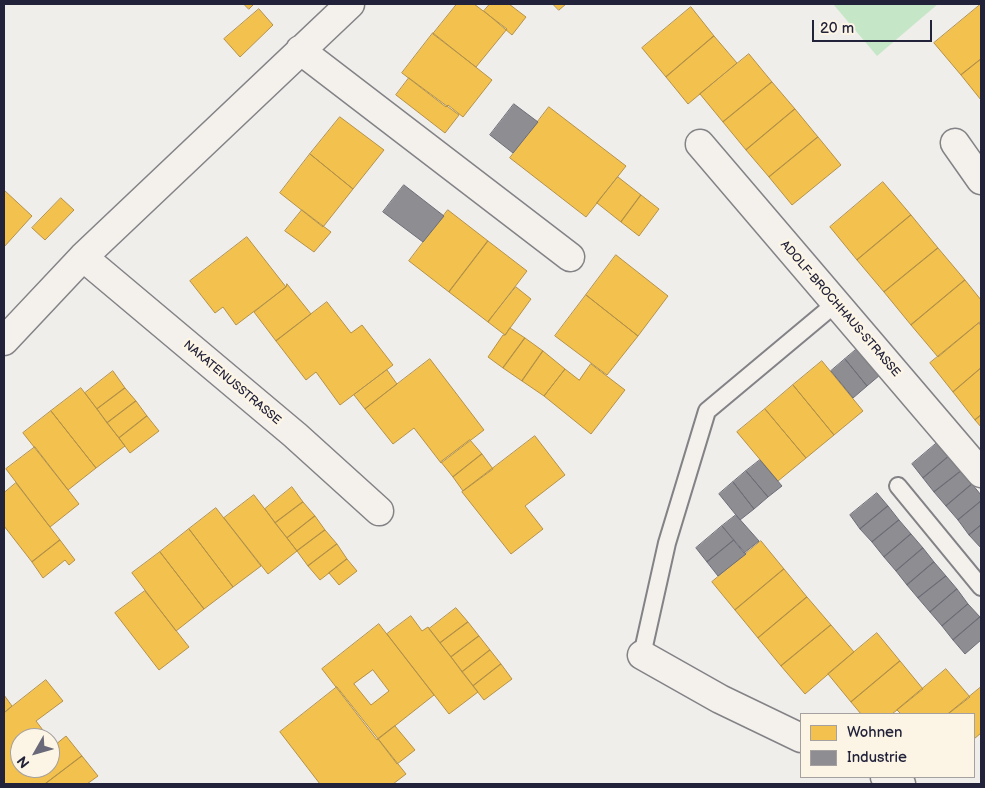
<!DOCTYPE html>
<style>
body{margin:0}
#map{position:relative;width:985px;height:788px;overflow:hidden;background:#f0eeeb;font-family:"Balsamiq Sans",sans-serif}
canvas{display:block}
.frame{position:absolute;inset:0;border:5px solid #22223b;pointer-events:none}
.legend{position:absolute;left:800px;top:713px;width:175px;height:65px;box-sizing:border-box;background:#fcf5e5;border:1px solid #a5a1a1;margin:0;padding:6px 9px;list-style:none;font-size:15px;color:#22223b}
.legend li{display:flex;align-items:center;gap:10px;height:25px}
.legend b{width:25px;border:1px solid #a5a1a1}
.north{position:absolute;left:10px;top:728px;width:50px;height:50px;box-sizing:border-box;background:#fcf5e5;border:1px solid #a5a1a1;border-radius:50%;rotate:232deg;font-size:14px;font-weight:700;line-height:20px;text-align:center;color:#22223b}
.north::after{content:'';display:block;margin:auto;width:18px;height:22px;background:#6a6979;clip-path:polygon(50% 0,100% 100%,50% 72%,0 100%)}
.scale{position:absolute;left:812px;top:20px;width:120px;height:22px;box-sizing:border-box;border:2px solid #22223b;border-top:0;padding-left:6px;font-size:15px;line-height:18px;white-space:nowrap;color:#22223b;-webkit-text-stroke:4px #fcf5e5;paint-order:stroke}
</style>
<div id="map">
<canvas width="985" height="788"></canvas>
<div class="frame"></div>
<ul class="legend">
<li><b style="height:14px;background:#f2c14e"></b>Wohnen</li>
<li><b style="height:14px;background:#8d8d92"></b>Industrie</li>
</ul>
<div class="north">N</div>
<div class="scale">20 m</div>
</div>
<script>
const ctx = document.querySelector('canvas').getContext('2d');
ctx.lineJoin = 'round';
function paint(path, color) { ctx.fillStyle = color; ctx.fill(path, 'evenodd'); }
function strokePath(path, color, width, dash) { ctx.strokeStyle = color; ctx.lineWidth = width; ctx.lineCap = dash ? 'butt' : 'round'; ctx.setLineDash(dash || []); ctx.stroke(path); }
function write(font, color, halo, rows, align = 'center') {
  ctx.font = font + ' "Balsamiq Sans",sans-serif'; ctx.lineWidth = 5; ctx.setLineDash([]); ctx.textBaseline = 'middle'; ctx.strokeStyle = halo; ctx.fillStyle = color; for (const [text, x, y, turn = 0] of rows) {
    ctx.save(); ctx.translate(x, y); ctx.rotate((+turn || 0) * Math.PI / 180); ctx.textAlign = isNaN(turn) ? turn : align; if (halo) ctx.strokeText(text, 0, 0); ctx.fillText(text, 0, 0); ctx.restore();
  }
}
const green = new Path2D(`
 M833,4H938L877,56Z`);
const homes = new Path2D(`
 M244,4H254L249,9Z
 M457,4H474L507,29L476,67L433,34Z
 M490,4H509L526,17L512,35L484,11Z
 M553,4H566L559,10Z
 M981,4V59L961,75L934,43Z
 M691,7L714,36L666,77L642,48Z
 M259,9L273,25L240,57L224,39Z
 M433,33L492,80L463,117L448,105L446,107L402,73Z
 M714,36L737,63L688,104L666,77Z
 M749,54L772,82L723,122L700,94Z
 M981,59V100L961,75Z
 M409,78L459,115L445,133L396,95Z
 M772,82L795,109L746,150L723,122Z
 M549,107L626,166L586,217L510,158Z
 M795,109L818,137L769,177L746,150Z
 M340,117L384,150L353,189L310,154Z
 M818,137L841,165L792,205L769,177Z
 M310,154L353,189L323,227L280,193Z
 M618,177L641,195L621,222L597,203Z
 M883,182L911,215L857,260L830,227Z
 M4,190L32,216L4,247Z
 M641,195L659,209L639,236L621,222Z
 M61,198L74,210L45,240L32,228Z
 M302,210L331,232L314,252L285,231Z
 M448,210L488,241L449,292L409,261Z
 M911,215L938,248L884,292L857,260Z
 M247,237L286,287L236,325L223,307L215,313L190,281Z
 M488,241L527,271L488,322L449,292Z
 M938,248L965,280L911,325L884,292Z
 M616,255L668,296L638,336L586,295Z
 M965,280L981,300V321L938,357L911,325Z
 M287,284L311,314L276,341L254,312L286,287Z
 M516,287L531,299L505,335L488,322Z
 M586,295L638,336L607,375L555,336Z
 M327,302L351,333L362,325L393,365L340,405L316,372L306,380L276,341Z
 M979,323L981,326V368L953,392L930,363Z
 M510,328L525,338L503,368L488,357L503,335H505Z
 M525,338L543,351L522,381L503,368Z
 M543,351L565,369L544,396L522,381Z
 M430,359L484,430L441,463L414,428L393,444L365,409Z
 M822,361L863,411L834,435L793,385Z
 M591,364L625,390L591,434L544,396L565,369L579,380Z
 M981,368V415L975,420L953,392Z
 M387,370L397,384L365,409L354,395Z
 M113,371L125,388L97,409L85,393Z
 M793,385L834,435L806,458L765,409Z
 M81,388L125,446L96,468L51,411Z
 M125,388L136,401L107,423L97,409Z
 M136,401L147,416L119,438L107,423Z
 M765,409L806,458L778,481L737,432Z
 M51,411L96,468L68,490L23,433Z
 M981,415V427L975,420Z
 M147,416L159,431L130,453L119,438Z
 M535,436L565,475L525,506L543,529L511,554L462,492Z
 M470,440L482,454L453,477L441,462Z
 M35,447L79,504L50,527L6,469Z
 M482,454L493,469L463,491L453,477Z
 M16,483L60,540L32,562L4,526V493Z
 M292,487L303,502L275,523L265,509Z
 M254,495L297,551L268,574L224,518Z
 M303,502L315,516L287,538L275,523Z
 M216,508L261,566L233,587L189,529Z
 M315,516L325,530L297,551L287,538Z
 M189,529L233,587L204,609L160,552Z
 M325,530L337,544L308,566L297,551Z
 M60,540L75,560L69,565L65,560L43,578L32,562Z
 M761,541L784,569L735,610L712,582Z
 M337,544L347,559L320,580L308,566Z
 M160,552L204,609L176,631L132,573Z
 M347,559L357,571L339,585L329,573Z
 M784,569L807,597L758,638L735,610Z
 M145,591L189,647L159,670L115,613Z
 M807,597L831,625L781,666L758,638Z
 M456,608L468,622L440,643L429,629Z
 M411,616L422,631L428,627L478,692L449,714L387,634Z
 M468,622L479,636L451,657L440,643Z
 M379,624L434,695L377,740L322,669ZM373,670L389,691L371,705L354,684Z
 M831,625L854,652L805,694L781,666Z
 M877,633L900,661L851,702L828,674Z
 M479,636L490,650L462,672L451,657Z
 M490,650L501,664L473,686L462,672Z
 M900,661L923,689L892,714H861L851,702Z
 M501,664L512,679L484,700L473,686Z
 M946,669L970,697L948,714H901L897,710Z
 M46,680L63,701L36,721L49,738H20V768H50V739L55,745L66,736L82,756L45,784H4V713Z
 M337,687L406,774L393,784H320L280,732Z
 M981,687V733L974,739V714H948Z
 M4,695L12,706L4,713Z
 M395,726L415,750L397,764L378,739Z
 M82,756L98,776L87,784H45Z`);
const industry = new Path2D(`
 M514,104L538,122L513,153L490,135Z
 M404,185L444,216L423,242L383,212Z
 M858,348L880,375L867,386L845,359Z
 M845,359L867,386L853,398L831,371Z
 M938,442L949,456L923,478L912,464Z
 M949,456L961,471L934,492L923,478Z
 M760,460L782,486L768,497L746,471Z
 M746,471L768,497L754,509L733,482Z
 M961,471L972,484L946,506L934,492Z
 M733,482L754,509L740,520L719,494Z
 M972,484L981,495V501L958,520L946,506Z
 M877,493L888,506L860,529L850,515Z
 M981,501V525L969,535L958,520Z
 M888,506L899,520L872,542L860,529Z
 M736,515L759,541L744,553L722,526Z
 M899,520L911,534L884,557L872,542Z
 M981,525V548L969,535Z
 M722,526L734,540L707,562L696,548Z
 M911,534L923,548L896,571L884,557Z
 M734,540L746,554L718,576L707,562Z
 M923,548L934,562L907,585L896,571Z
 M934,562L946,576L918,598L907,585Z
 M946,576L957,589L930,612L918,598Z
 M957,589L968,604L942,626L930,612Z
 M968,604L980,617L953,640L942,626Z
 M980,617L981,619V640L965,654L953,640Z`);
const lane = new Path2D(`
 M898,486L981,587
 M642,655L667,543L707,411L835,304`);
const street = new Path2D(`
 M300,50L570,257
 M955,143L981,180
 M700,144L981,473
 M83,257L295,435L379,511
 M4,341L83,257L350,4
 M642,655L720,699L801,738
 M885,777L901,784`);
const streetNames = [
 ["ADOLF-BROCHHAUS-STRASSE",840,309,49],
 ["NAKATENUSSTRASSE",232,383,40]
];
paint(green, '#c6e7c7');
paint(homes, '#f2c14e');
strokePath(homes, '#b49148', 1);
paint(industry, '#8d8d92');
strokePath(industry, '#6d6d78', 1);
strokePath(lane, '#838286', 20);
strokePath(street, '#838286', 31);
strokePath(lane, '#f4f1ec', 16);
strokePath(street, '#f4f1ec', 28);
write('12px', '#22223b', '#fcf5e5', streetNames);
</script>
